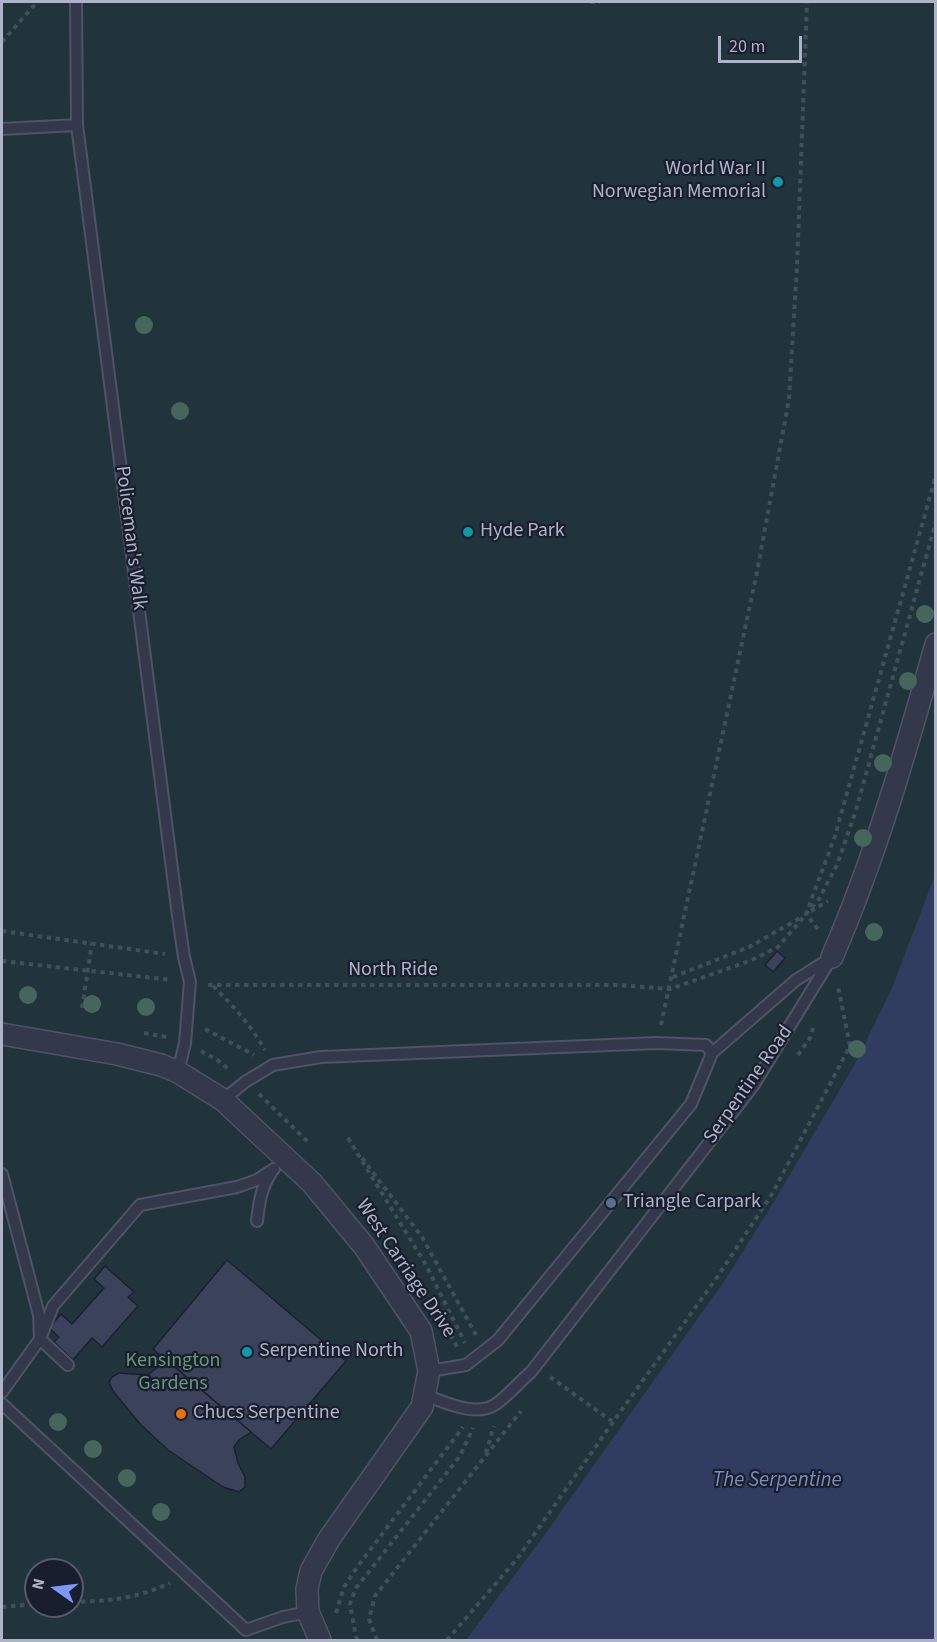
<!DOCTYPE html>
<style>
body{margin:0}
#map{position:relative;width:937px;height:1642px;overflow:hidden;background:#1f263a;font-family:"Source Sans 3",sans-serif}
canvas{display:block}
.frame{position:absolute;inset:0;border:3px solid #aeb3c7;pointer-events:none}
.north{position:absolute;left:24px;top:1558px;width:60px;height:60px;box-sizing:border-box;background:#191e2f;border:2px solid #555a6c;border-radius:50%;rotate:284deg;font-size:16px;font-weight:700;line-height:24px;text-align:center;color:#aeb3c7}
.north::after{content:'';display:block;margin:auto;width:21px;height:27px;background:#7b98fe;clip-path:polygon(50% 0,100% 100%,50% 72%,0 100%)}
.scale{position:absolute;left:718px;top:36px;width:84px;height:27px;box-sizing:border-box;border:3px solid #aeb3c7;border-top:0;padding-left:8px;font-size:18px;line-height:21px;white-space:nowrap;color:#aeb3c7;-webkit-text-stroke:4px #191e2f;paint-order:stroke}
</style>
<div id="map">
<canvas width="937" height="1642"></canvas>
<div class="frame"></div>
<div class="north">N</div>
<div class="scale">20 m</div>
</div>
<script>
const ctx = document.querySelector('canvas').getContext('2d');
ctx.lineJoin = 'round';
function paint(path, color) { ctx.fillStyle = color; ctx.fill(path, 'evenodd'); }
function strokePath(path, color, width, dash) { ctx.strokeStyle = color; ctx.lineWidth = width; ctx.lineCap = dash ? 'butt' : 'round'; ctx.setLineDash(dash || []); ctx.stroke(path); }
function write(font, color, halo, rows, align = 'center') {
  ctx.font = font + ' "Source Sans 3",sans-serif'; ctx.lineWidth = 4.5; ctx.setLineDash([]); ctx.textBaseline = 'middle'; ctx.strokeStyle = halo; ctx.fillStyle = color; for (const [text, x, y, turn = 0] of rows) {
    ctx.save(); ctx.translate(x, y); ctx.rotate((+turn || 0) * Math.PI / 180); ctx.textAlign = isNaN(turn) ? turn : align; if (halo) ctx.strokeText(text, 0, 0); ctx.fillText(text, 0, 0); ctx.restore();
  }
}
const green = new Path2D(`
 M2,2H935V1640H2ZM36,1570H72V1606H36Z`);
const water = new Path2D(`
 M935,875V1640H466L543,1537L725,1280L772,1205L856,1062L892,988Z`);
const building = new Path2D(`
 M777,951L785,958L773,972L765,965Z
 M227,1260L346,1361L271,1449L153,1349Z
 M105,1266L134,1292L128,1297L138,1306L102,1347L92,1338L73,1360L54,1342L59,1337L49,1328L61,1314L72,1324L104,1288L94,1279Z
 M161,1355L251,1432L239,1440L234,1447L238,1463L245,1477V1487L239,1492L223,1487L168,1450L140,1424L113,1391L109,1382L112,1377L119,1373L148,1375L159,1366Z`);
const path = new Path2D(`
 M590,2H600
 M2,42L37,2
 M811,911L828,901
 M818,929L806,914L835,836L936,475
 M2,931L165,954
 M2,961L171,980
 M673,977L749,947L802,917
 M208,985H618L670,989L752,960L778,947L819,899L837,865L856,810L936,521
 M213,986C234,1006 251,1026 265,1050
 M82,1008L92,943
 M661,1025L757,572L789,399L797,267L807,2
 M205,1029L254,1055
 M144,1033L167,1037
 M201,1051L216,1059L230,1070
 M798,1055L810,1038L813,1028
 M259,1094L309,1143
 M348,1138L426,1265L465,1343
 M362,1158L422,1237L476,1335
 M446,1327L457,1347
 M550,1377L613,1422
 M486,1453L494,1426
 M72,1602C110,1601 135,1599 170,1583
 M2,1607L36,1604
 M336,1613L344,1587L358,1566L463,1427
 M358,1640L356,1637L350,1604L356,1588L460,1456L473,1428
 M377,1640L369,1619L375,1596L521,1411
 M447,1640L517,1559L613,1422L718,1276L772,1194L850,1046L838,986`);
const lane = new Path2D(`
 M76,2L77,125L178,916L184,957L190,982L185,1043L178,1072
 M2,129L77,125
 M223,1100L245,1082L273,1065L321,1057L657,1043L706,1045L712,1053
 M2,1174L34,1296L39,1315L40,1339L2,1392
 M257,1221C259,1203 261,1188 271,1173
 M68,1365L40,1339L53,1306L140,1205L237,1187L257,1180L274,1169
 M429,1371L466,1365L498,1340L691,1104L712,1053L796,980L831,958
 M424,1395C445,1402 476,1418 496,1404C509,1395 519,1382 531,1372L753,1086L832,957
 M2,1404L246,1630L283,1617L308,1612`);
const street = new Path2D(`
 M832,957C876,856 906,750 936,644
 M2,1034L117,1054L161,1065L178,1072L223,1100L312,1183L364,1246L421,1331L429,1371L422,1407L329,1539L311,1571L307,1589L308,1612L320,1640`);
const trees = [
 [144,325],
 [180,411],
 [925,614],
 [908,681],
 [883,763],
 [863,838],
 [874,932],
 [28,995],
 [92,1004],
 [146,1007],
 [857,1049],
 [58,1422],
 [93,1449],
 [127,1478],
 [161,1512]
];
const markers = [
 [778,182,6,"#0f9aa8"],
 [468,532,6,"#0f9aa8"],
 [611,1203,6,"#5c6f8a"],
 [247,1352,6,"#0f9aa8"],
 [181,1414,6,"#e8710a"]
];
const poiNames = [
 ["World War II",766,170,"right"],
 ["Norwegian Memorial",766,193,"right"],
 ["Hyde Park",480,532],
 ["Triangle Carpark",623,1203],
 ["Serpentine North",259,1352],
 ["Chucs Serpentine",193,1414]
];
const streetNames = [
 ["Policeman's Walk",130,538,83],
 ["North Ride",393,971],
 ["Serpentine Road",749,1085,-55],
 ["West Carriage Drive",405,1269,56]
];
const parkNames = [
 ["Kensington",173,1362],
 ["Gardens",173,1385]
];
const waterNames = [
 ["The Serpentine",777,1481]
];
paint(green, '#21343b');
paint(water, '#303c60');
paint(building, '#3b435a');
strokePath(building, '#1b2031', 1.5);
strokePath(lane, '#4e5365', 14);
strokePath(street, '#4e5365', 24);
strokePath(path, '#3f5158', 4, [4.5, 4.5]);
strokePath(lane, '#33394a', 10);
strokePath(street, '#33394a', 21);
ctx.fillStyle = '#45655d';
for (const [x, y] of trees) { ctx.beginPath(); ctx.arc(x, y, 9, 0, 2 * Math.PI); ctx.fill(); }
for (const [x, y, r, color] of markers) { const dot = new Path2D(); dot.arc(x, y, r, 0, 2 * Math.PI); ctx.fillStyle = color; ctx.fill(dot); strokePath(dot, '#191e2f', 2); }
write('20px', '#aeb3c7', '#191e2f', poiNames, 'left');
write('20px', '#aeb3c7', '#191e2f', streetNames);
write('20px', '#649979', '#191e2f', parkNames);
write('italic 21px', '#7b8bb5', '#191e2f', waterNames);
</script>
